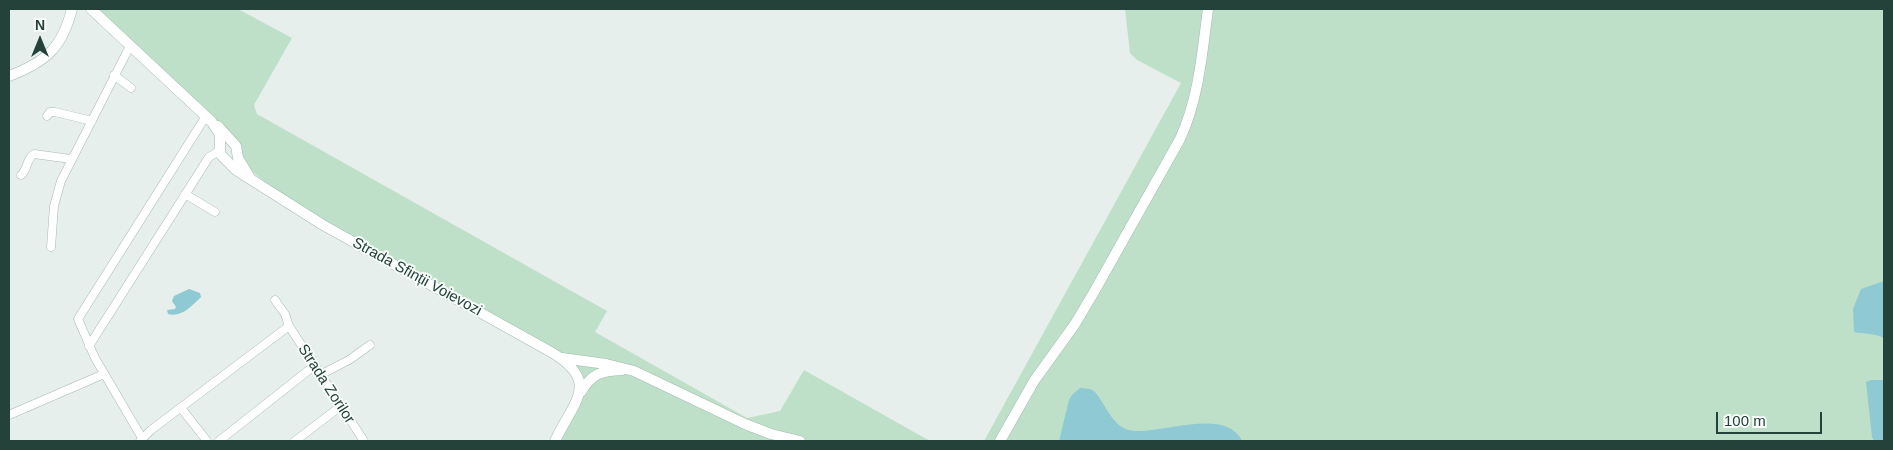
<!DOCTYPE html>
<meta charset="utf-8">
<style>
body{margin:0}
#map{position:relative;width:1893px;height:450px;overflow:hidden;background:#e6efeb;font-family:Helvetica,sans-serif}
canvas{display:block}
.frame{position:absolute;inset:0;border:10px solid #24423a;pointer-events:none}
.north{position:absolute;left:15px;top:15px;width:50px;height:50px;-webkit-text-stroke:4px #f7fbf9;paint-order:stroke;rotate:0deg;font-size:14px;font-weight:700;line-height:20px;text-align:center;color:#24423a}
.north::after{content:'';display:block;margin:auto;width:18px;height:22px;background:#24423a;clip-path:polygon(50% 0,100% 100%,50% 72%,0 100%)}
.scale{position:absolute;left:1716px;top:412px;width:106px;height:22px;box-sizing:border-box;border:2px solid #24423a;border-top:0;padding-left:6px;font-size:15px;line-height:18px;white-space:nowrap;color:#24423a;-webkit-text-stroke:4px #f7fbf9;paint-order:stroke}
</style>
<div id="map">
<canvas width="1893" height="450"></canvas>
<div class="frame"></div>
<div class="north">N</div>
<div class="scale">100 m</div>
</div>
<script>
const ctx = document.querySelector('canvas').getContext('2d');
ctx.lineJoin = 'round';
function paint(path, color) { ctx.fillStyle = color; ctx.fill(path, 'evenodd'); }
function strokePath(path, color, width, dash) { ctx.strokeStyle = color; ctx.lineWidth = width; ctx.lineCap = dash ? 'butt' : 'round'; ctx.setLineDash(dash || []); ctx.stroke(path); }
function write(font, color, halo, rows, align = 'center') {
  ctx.font = font + ' Helvetica,sans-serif'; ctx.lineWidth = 4; ctx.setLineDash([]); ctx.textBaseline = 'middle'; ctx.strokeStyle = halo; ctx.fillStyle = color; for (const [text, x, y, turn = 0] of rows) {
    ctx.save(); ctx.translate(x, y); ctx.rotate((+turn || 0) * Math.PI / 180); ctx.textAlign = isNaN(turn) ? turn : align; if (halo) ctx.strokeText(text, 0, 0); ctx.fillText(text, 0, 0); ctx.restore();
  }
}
const green = new Path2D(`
 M94,9H238L292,38L254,105L257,114L607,311L595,332L747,418L780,411L804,370L930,441H559L578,388L567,366L291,200L267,184L244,165L239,155Z
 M1125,9H1884V441H984L1181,83L1137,60L1130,53Z`);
const water = new Path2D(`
 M1884,281V338C1874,333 1865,334 1854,332L1853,309L1861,289Z
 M189,289L200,293L201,297C192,306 181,318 168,314L167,310L175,309L176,307L172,301L174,296Z
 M1871,380H1883L1884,389V440L1874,441L1872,437L1866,382Z
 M1080,388L1090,389L1094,391C1106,404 1111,425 1129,430C1156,437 1225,405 1242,441H1059L1069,400L1072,395Z`);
const street = new Path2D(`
 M114,75L131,88
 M47,116L50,112H55L92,121
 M21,175C28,169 26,159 34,154L71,159
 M185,194L215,212
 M51,247L54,206L61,181L130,46
 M275,300L285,314L289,326L364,441
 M89,346L209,157L219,151
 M320,375L349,360L370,345
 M181,408L207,441
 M9,415L104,374
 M142,438L95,358L78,319L206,116
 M140,441L151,430L289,326
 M219,441L314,366
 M295,441L341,406`);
const secondary = new Path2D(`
 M91,9L212,122L220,135V154L236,170L323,225L551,352C602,382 573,402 555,441
 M9,76C46,62 62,48 72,9
 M218,126L236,146L238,158L249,176
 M562,358L606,364L634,371L745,424L771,434L800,441
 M581,392C592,373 601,371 622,370
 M1000,441L1034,381L1075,324L1094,292L1180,139C1199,98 1202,53 1208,9`);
const streetNames = [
 ["Strada Sfinții Voievozi",417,277,29],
 ["Strada Zorilor",326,384,57]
];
paint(green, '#bfe0c8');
paint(water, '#8ec9d4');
strokePath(street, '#a8b8b2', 9);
strokePath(secondary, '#a4bbb3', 11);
strokePath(street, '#fff', 8);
strokePath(secondary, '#fff', 10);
write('15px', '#24423a', '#f7fbf9', streetNames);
</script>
